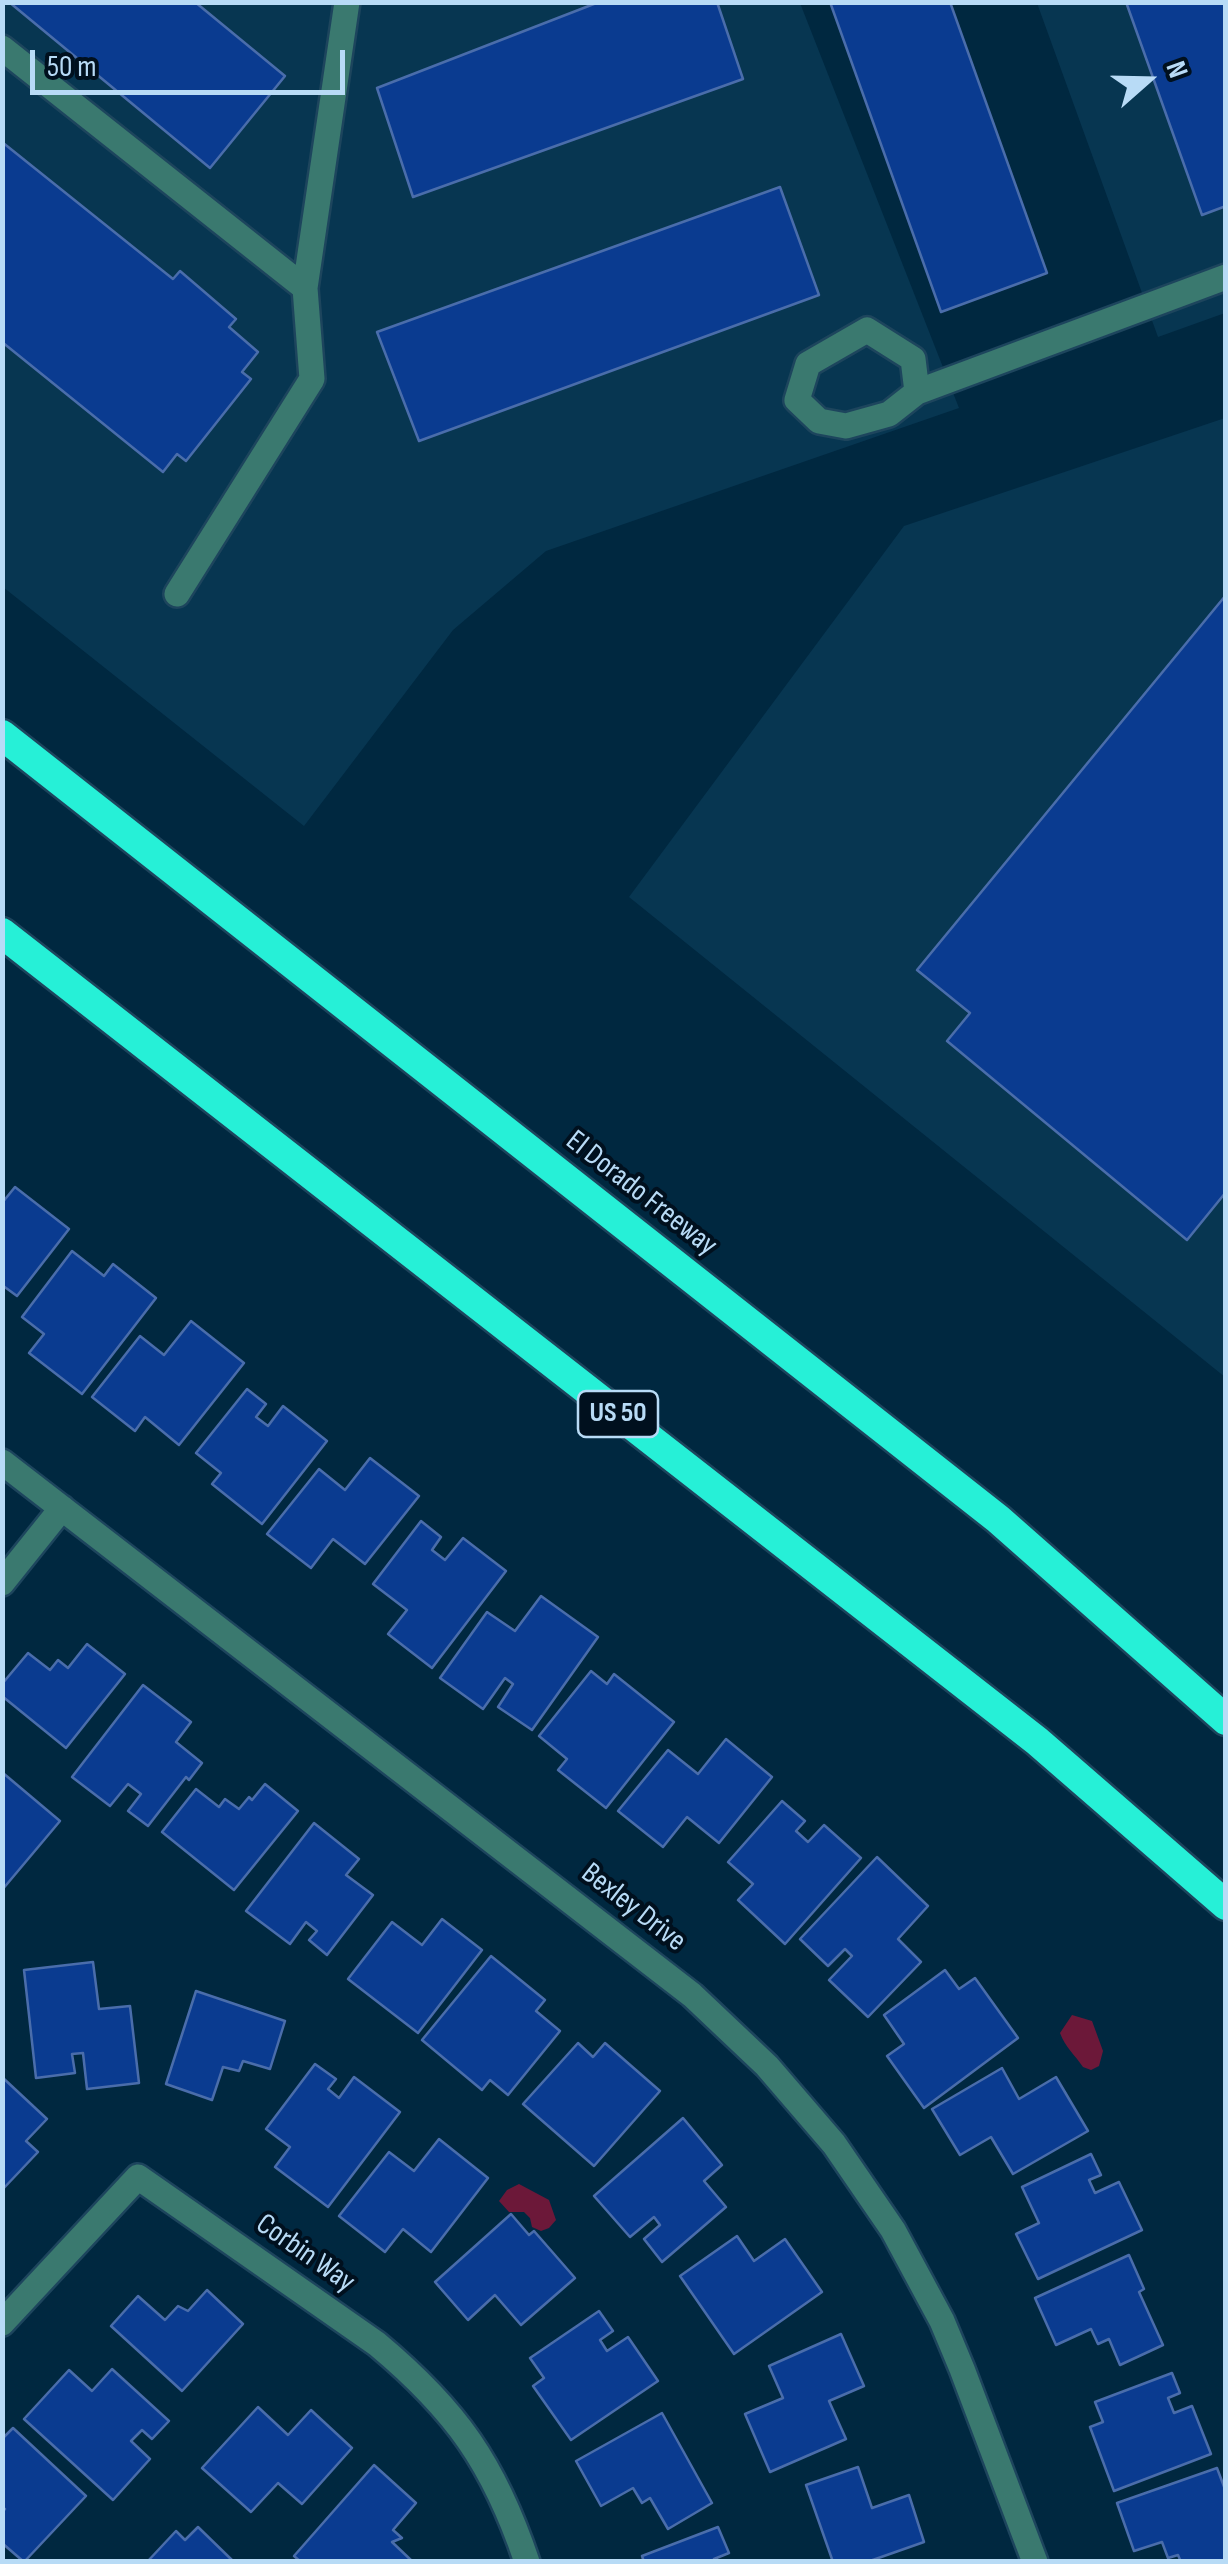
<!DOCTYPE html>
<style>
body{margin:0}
#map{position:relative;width:1228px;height:2564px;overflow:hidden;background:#002840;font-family:"Sofia Sans Condensed",sans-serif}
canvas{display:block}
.frame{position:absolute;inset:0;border:5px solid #b8dbf6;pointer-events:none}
.north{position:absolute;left:1098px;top:30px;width:100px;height:100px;-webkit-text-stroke:8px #00101e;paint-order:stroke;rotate:70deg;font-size:28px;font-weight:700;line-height:40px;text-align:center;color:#b8dbf6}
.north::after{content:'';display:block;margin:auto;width:35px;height:45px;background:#b8dbf6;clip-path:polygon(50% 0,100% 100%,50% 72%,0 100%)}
.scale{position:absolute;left:30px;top:50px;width:315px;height:45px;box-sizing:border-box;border:5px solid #b8dbf6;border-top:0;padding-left:12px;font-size:30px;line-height:35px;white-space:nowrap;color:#b8dbf6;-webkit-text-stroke:8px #00101e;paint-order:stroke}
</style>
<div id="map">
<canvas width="1228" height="2564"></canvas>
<div class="frame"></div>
<div class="north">N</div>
<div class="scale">50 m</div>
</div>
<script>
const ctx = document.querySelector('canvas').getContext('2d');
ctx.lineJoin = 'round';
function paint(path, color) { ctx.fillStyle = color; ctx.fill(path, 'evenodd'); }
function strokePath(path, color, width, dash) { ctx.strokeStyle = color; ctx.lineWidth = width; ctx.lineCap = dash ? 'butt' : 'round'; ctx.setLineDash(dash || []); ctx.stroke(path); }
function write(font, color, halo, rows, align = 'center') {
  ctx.font = font + ' "Sofia Sans Condensed",sans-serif'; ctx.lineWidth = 8; ctx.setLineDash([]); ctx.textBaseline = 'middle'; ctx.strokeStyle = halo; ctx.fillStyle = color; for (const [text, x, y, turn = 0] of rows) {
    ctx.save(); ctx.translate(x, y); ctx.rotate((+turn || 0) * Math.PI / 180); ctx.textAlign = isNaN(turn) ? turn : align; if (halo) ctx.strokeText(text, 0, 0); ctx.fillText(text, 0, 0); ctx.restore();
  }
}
const built = new Path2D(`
 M2,3H800L959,408L546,551L453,630L304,826L3,587Z
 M1037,3H1225V313L1158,337Z
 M1225,418V1377L629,897L904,526Z`);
const water = new Path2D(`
 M1072,2015L1092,2021L1103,2051L1099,2066L1091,2070L1083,2067C1075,2055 1065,2047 1060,2033Z
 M519,2184L549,2200L556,2220L549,2228L541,2231L532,2227L530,2218L524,2212H509L499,2201L507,2190Z`);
const building = new Path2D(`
 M9,2H195L285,76L210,168Z
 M599,2H717L743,79L413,197L377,88Z
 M830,2H950L1047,273L941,312Z
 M1126,2H1226V206L1202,215Z
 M2,142L173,279L180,271L236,319L229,327L258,352L242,372L251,379L186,461L177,454L163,472L2,342Z
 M780,187L819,295L419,441L377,332Z
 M1226,595V1192L1187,1240L947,1041L970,1013L917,970Z
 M15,1187L69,1229L17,1296L2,1285V1203Z
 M72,1251L104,1276L113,1264L156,1298L82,1394L29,1353L44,1334L22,1317Z
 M191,1321L244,1363L179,1445L145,1417L135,1431L92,1397L140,1336L164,1355Z
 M247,1389L266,1404L256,1417L268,1426L283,1406L327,1441L262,1524L212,1484L221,1473L196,1453Z
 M370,1458L419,1496L365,1564L333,1539L311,1568L267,1534L319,1469L345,1490Z
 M421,1521L441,1537L432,1550L445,1560L463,1538L506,1571L432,1668L388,1634L407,1610L373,1584Z
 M541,1596L598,1637L532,1730L498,1707L513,1684L505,1678L483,1709L440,1678L487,1612L515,1631Z
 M87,1644L125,1674L66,1748L2,1696V1684L28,1653L50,1670L58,1660L68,1668Z
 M591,1671L607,1684L614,1674L674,1722L606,1808L558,1770L567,1759L539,1736Z
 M143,1685L191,1722L176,1742L202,1763L189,1780L186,1777L148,1826L128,1811L141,1794L128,1784L110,1806L72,1777Z
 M726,1739L772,1777L719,1843L687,1817L663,1847L618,1811L668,1750L698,1774Z
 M3,1773L60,1821L2,1890V1774Z
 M265,1784L298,1811L234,1890L162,1832L196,1789L219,1807L225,1799L239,1809L249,1797L252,1800Z
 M782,1801L805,1821L796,1831L808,1842L824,1825L861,1858L785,1944L738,1900L753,1884L728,1862Z
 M314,1823L359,1859L346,1875L373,1895L327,1955L309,1940L317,1931L306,1922L290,1944L246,1911Z
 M877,1857L928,1906L898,1939L921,1962L868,2017L829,1980L852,1956L845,1949L828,1966L800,1939Z
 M442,1919L482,1950L418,2033L348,1979L392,1922L422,1945Z
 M491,1956L545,2000L536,2011L560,2031L508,2095L490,2080L482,2090L422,2040Z
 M93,1962L99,2009L130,2006L139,2083L87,2089L83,2053L72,2054L75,2073L36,2078L24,1970Z
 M945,1970L959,1989L975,1978L1018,2038L924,2108L887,2056L904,2044L884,2015Z
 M196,1991L285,2021L270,2069L243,2061L239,2071L223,2067L212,2100L166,2084Z
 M578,2043L593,2057L605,2043L660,2091L594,2166L523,2104Z
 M315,2064L336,2079L328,2089L339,2098L354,2077L400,2112L328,2207L275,2167L290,2147L266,2129Z
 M1002,2068L1019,2099L1056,2077L1088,2131L1013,2174L991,2137L960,2155L932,2109Z
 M2,2077L47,2119L26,2141L38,2152L2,2190Z
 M683,2118L722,2165L704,2181L726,2207L662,2262L644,2239L660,2225L654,2217L630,2237L594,2196Z
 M439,2139L488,2178L431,2252L403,2229L385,2252L339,2216L389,2152L414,2171Z
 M1091,2154L1101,2175L1089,2180L1095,2193L1119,2182L1142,2230L1038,2279L1016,2234L1039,2223L1022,2187Z
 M511,2214L529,2235L534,2231L575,2278L521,2325L495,2295L468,2320L435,2282Z
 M737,2236L754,2261L785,2239L822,2292L734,2354L680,2276Z
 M1129,2255L1144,2289L1139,2292L1163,2345L1120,2365L1109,2339L1098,2344L1091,2329L1056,2345L1035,2298Z
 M207,2290L243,2324L182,2391L111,2326L138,2296L165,2320L178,2306L188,2311Z
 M599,2311L613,2331L600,2340L607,2351L628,2337L658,2381L571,2440L533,2386L544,2378L530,2358Z
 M841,2334L864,2386L829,2401L846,2439L770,2472L745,2414L783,2398L769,2366Z
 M112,2369L169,2421L152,2439L142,2430L131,2441L150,2459L113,2500L24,2419L69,2370L92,2391Z
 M1172,2373L1180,2393L1168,2398L1174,2413L1192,2406L1211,2454L1114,2491L1090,2427L1103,2422L1095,2402Z
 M258,2407L288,2435L311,2410L352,2448L302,2504L278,2483L251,2512L202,2468Z
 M662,2413L712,2503L668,2529L650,2498L642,2503L633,2488L601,2506L576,2461Z
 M13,2428L86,2496L24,2562L2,2543V2512L5,2509L2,2507V2439Z
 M374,2465L416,2503L393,2530L402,2538L392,2542L413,2562H301L294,2556Z
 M858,2467L872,2508L909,2495L924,2542L867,2562H833L806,2485Z
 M1217,2468L1226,2492V2562H1181L1178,2555L1168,2558L1162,2542L1134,2551L1117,2503Z
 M198,2527L234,2562H147L176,2531L185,2540Z
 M718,2527L729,2553L714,2559L715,2562H644L642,2556Z`);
const minor = new Path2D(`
 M2,48L305,288
 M917,392L913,359L867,330L808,364L797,400L819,421L846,426L889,414L917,392L1226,277
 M177,594L312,379L305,288L347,2
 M2,1462L692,1995L767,2066L834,2144L893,2230L942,2321L962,2369L1035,2562
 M2,1583L62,1508
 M2,2323L138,2177L377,2344C456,2410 494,2464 527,2562`);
const highway = new Path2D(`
 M2,735L998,1519L1226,1720
 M2,933L1037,1741L1226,1905`);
const shields = [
 [618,1414,80]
];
const shieldNames = [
 ["US 50",618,1414]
];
const streetNames = [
 ["El Dorado Freeway",641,1194,38],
 ["Bexley Drive",633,1908,38],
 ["Corbin Way",305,2254,35]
];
paint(built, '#073651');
paint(water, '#6c1839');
paint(building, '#0a3b90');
strokePath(building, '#4a6dab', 2.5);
strokePath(minor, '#1d455d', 30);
strokePath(highway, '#1d455d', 35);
strokePath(minor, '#3a796f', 25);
strokePath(highway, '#26f0d7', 30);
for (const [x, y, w] of shields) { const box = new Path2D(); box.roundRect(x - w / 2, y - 23, w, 46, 8); ctx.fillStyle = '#00101e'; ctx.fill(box); strokePath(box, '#b8dbf6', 2.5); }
write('bold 28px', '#b8dbf6', null, shieldNames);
write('30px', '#b8dbf6', '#00101e', streetNames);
</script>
